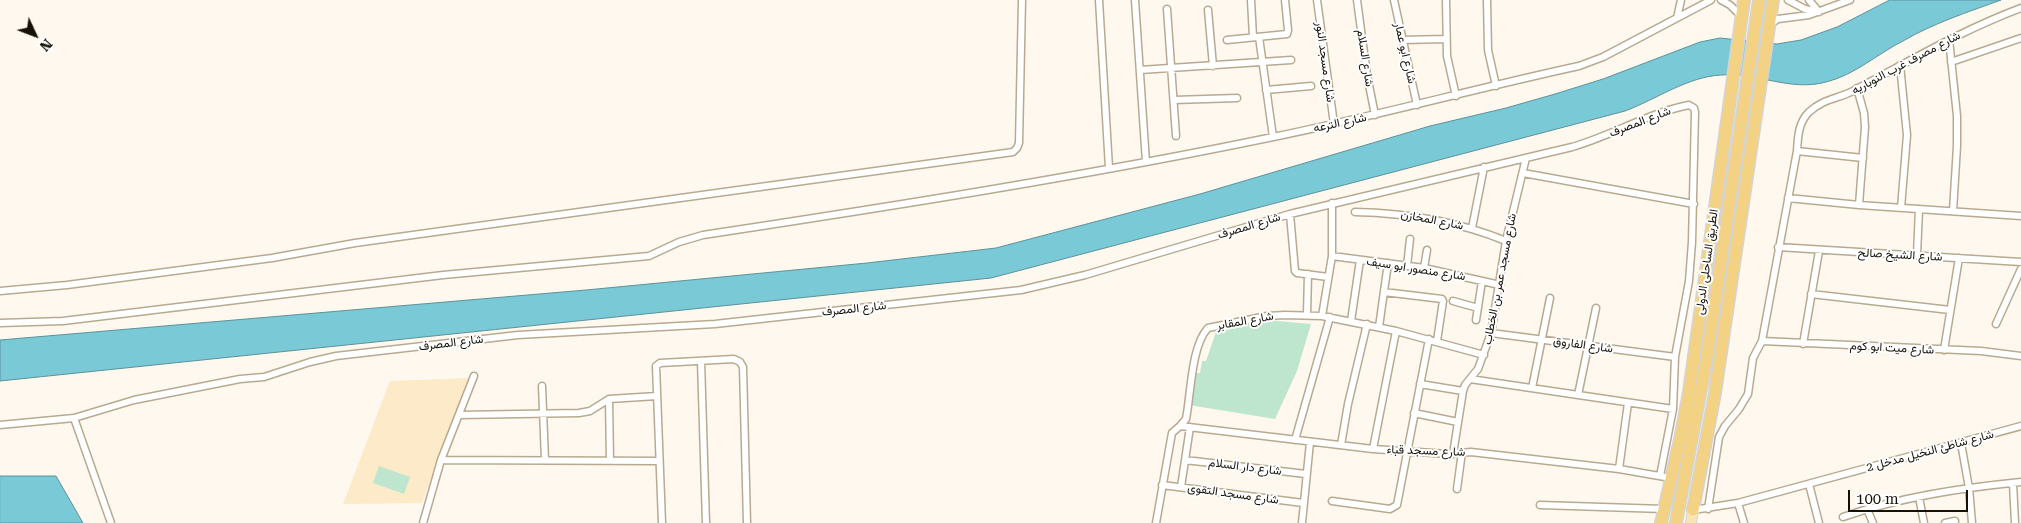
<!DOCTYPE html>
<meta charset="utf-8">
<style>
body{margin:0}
#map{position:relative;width:2021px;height:523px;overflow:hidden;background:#fef8ee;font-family:"Roboto Serif",serif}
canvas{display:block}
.north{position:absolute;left:10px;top:10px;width:50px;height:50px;-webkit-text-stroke:4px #fff;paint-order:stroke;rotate:133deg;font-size:14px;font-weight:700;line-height:20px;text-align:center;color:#161108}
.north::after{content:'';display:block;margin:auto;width:18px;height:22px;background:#161108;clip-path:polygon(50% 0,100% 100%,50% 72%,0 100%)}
.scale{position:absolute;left:1848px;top:490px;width:120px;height:22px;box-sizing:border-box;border:2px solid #161108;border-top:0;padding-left:6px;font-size:15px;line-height:18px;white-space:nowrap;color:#161108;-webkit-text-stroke:4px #fff;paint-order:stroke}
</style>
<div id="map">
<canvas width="2021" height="523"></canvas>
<div class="north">N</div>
<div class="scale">100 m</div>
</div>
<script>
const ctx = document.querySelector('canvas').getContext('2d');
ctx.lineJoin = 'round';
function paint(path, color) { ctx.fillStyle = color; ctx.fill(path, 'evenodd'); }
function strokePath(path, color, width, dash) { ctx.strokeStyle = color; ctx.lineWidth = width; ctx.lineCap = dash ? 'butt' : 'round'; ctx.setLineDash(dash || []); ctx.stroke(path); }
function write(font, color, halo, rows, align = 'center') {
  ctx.font = font + ' "Roboto Serif",Vazirmatn,serif'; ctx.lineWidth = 4; ctx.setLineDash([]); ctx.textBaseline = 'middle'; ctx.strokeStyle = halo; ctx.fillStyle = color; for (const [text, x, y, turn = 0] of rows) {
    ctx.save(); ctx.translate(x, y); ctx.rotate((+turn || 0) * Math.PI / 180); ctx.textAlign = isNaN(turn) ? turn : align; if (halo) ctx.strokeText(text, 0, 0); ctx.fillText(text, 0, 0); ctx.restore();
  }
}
const built = new Path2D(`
 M469,378L422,503L343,504L390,381Z`);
const green = new Path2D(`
 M1266,320L1311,324L1297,371L1275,419L1189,405L1195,373H1200L1202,361H1206L1216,332Z
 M379,466L410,477L404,494L373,483Z`);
const water = new Path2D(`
 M1890,0H2001C1968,12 1934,23 1903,41C1877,54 1855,75 1826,82C1791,92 1756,72 1721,75C1687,77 1657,99 1625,111L991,278L0,381V340L586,290L867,263L996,248L1200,194L1430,126L1506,108L1555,94L1603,79L1700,42L1720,38L1777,44L1801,40L1837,27Z
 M0,476H56L83,523H0Z`);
const street = new Path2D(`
 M1099,0L1109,168
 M1135,0L1146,162
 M1251,0L1253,37
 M1317,0L1334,124
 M1357,0L1367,75L1375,115
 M1394,0L1417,105
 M1446,0L1447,56L1456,96
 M1487,0L1488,50L1496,86
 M1721,0L1730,5L1741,16
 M1788,0L1805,9L1818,12
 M1809,0L1819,12
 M1167,9L1176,136
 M1208,10L1213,66
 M1677,18L1681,0
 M1769,25L1778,19L1809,15L1850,0
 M1259,37L1273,137
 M1949,39L1957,116V146L1953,211
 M1227,40L1287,34L1288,30L1285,0
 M1402,40L1446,39
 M1951,62L2021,38
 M1900,65L1907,135L1901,208
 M1140,70L1291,60
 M1857,88L1864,113L1865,127L1859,205
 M1266,90L1311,86
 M1174,100L1237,98
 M1797,151L1863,158
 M1523,173L1694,204
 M1788,198L1859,205L2021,216
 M1355,212C1408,213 1457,221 1506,241
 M1290,214L1295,271L1297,273L1328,277
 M1472,228L1484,167
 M1778,247L2021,262
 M1917,255L1919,209
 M1332,256L1424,268L1500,285
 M1407,266L1410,239
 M1424,268L1427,250
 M0,291L67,285L272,258L355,243L1013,152L1017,148L1019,143L1022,0
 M1384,292L1442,299L1443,301L1437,341
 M1811,294L1950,310
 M1453,301L1478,308
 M1307,314L1308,274
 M1322,316L1332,256V203
 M1476,320L1482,281
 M1351,321L1360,260
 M0,323L63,321L443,275L649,256L679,242L703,235C894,206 1085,176 1273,137C1376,116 1477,88 1579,66L1603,57L1711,0
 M1996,324L2021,269
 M1379,327L1388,263
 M1491,333L1675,357
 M1762,341L1981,351L2021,356
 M1803,344L1819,251
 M1944,350L1959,258
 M701,361L706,523
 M1470,379L1673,409
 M1420,384L1463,391
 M542,386L545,460
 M1532,388L1550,298
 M1578,395L1596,308
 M609,399L610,461
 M1414,413L1458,422
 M459,415L579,413L590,411L609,399L657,396
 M74,418L111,523
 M0,425L74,418L134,400L240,379L264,377L310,362L336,356L518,335L715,324L1021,290L1085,275L1290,214L1572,147C1611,136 1648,113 1689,105L1694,108L1695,112L1692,242L1689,281L1675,357L1673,409L1660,476
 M1180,426L1373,449L1448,454L1471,452L1619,469L1665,477
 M1295,440L1330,317
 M1961,443L1969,488L1972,523
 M1341,445L1348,404L1367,324
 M1373,449L1396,331
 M1453,454L1463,391L1465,385L1478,369L1491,333L1506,241L1526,158
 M441,460L659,461
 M1185,460L1306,474
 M1619,469L1628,403
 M2013,483L2015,523
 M1809,484L1819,523
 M1162,485L1303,503
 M1181,487L1190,427
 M1457,489L1462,452
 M1919,497L1924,523
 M1332,501L1390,509L1397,505L1429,339
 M1738,503L1744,523
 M1540,505L1664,509
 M1708,509L1719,437L1725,426L1739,409L1748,394L1753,358L1762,341L1797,151C1798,137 1798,123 1809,112C1823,99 1837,99 1853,91C1908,62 1962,30 2021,8
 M1867,509L1873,523
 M1693,510L1738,503L2021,426
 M1843,517C1900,497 1961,488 2021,482
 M423,523L441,460L474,376
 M662,523L656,366L660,363L734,359L740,362L743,367L747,523
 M1156,523L1172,433L1180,426L1186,419C1191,394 1191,346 1208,328L1267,316L1285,315L1322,316L1396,331L1484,355
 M1302,523L1310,442
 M1945,523L1955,521`);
const primary = new Path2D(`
 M1691,523L1693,510`);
const highway = new Path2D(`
 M1693,510L1715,393L1773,0
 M1661,523L1681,435L1689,392L1744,0
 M1676,523L1707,357L1759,0`);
const streetNames = [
 ["شارع ابو عمار",1405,53,77],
 ["شارع السلام",1365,58,81],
 ["شارع مسجد النور",1325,62,82],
 ["شارع مصرف غرب النوباريه",1906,63,-28],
 ["شارع المصرف",1640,122,-21],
 ["شارع الترعه",1340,123,-12],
 ["شارع المخازن",1432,220,11],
 ["شارع المصرف",1249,226,-17],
 ["شارع الشيخ صالح",1900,255,3],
 ["الطريق الساحلى الدولى",1707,262,-82],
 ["شارع منصور ابو سيف",1416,269,9],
 ["شارع مسجد عمر بن الخطاب",1500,279,-79],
 ["شارع المصرف",854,309,-6],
 ["شارع المقابر",1245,321,-10],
 ["شارع المصرف",451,343,-7],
 ["شارع الفاروق",1583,345,8],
 ["شارع ميت ابو كوم",1892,348,3],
 ["شارع مسجد قباء",1426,451,2],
 ["شارع شاطئ النخيل مدخل 2",1930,451,-15],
 ["شارع دار السلام",1245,467,7],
 ["شارع مسجد التقوى",1233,494,8]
];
paint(built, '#fdeac9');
paint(green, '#bee5cd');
paint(water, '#7ac9d7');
strokePath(water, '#5c9299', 1);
strokePath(street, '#b8aa91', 9);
strokePath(primary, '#d5d4d3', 12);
strokePath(highway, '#d5d4d3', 14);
strokePath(street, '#fff', 6);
strokePath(primary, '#f8e5b5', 10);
strokePath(highway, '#f3d383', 11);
write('12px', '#161108', '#fff', streetNames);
</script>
